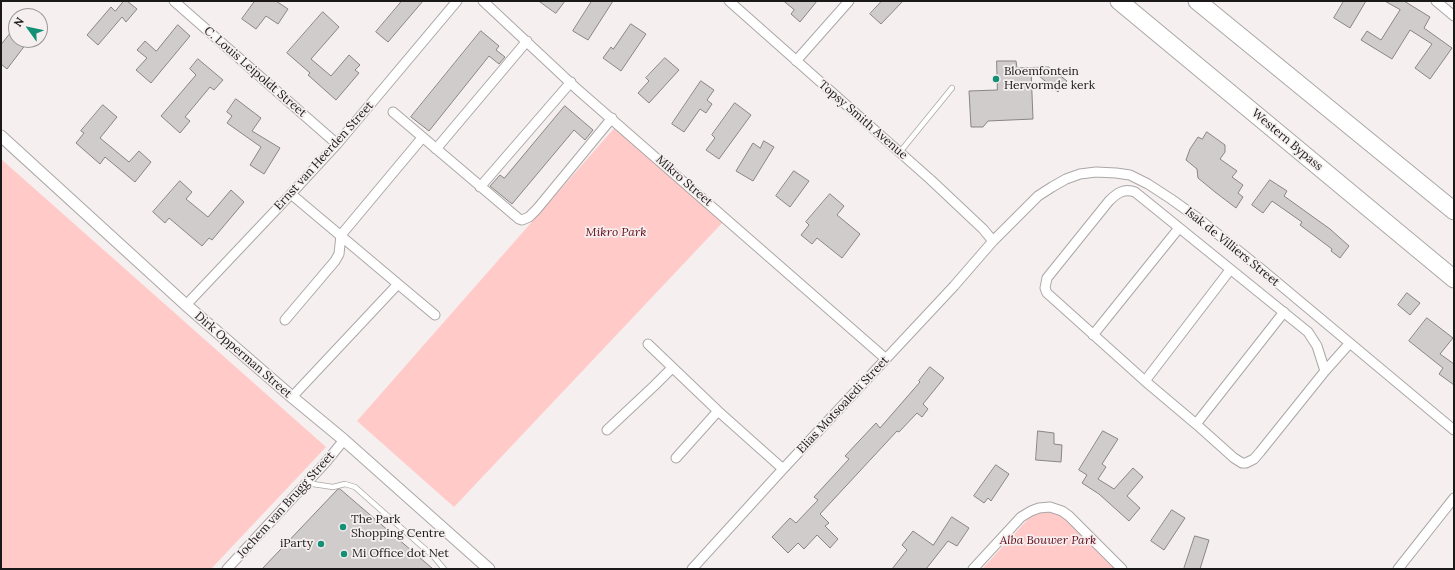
<!DOCTYPE html>
<style>
body{margin:0}
#map{position:relative;width:1455px;height:570px;overflow:hidden;background:#f5efef;font-family:Lora,serif}
canvas{display:block}
.frame{position:absolute;inset:0;border:2px solid #1a1818;pointer-events:none}
.north{position:absolute;left:8px;top:8px;width:40px;height:40px;box-sizing:border-box;background:#f5efef;border:1px solid #9d9999;border-radius:50%;rotate:303deg;font-size:11px;font-weight:700;line-height:16px;text-align:center;color:#1a1818}
.north::after{content:'';display:block;margin:auto;width:14px;height:18px;background:#149076;clip-path:polygon(50% 0,100% 100%,50% 72%,0 100%)}
</style>
<div id="map">
<canvas width="1455" height="570"></canvas>
<div class="frame"></div>
<div class="north">N</div>
</div>
<script>
const ctx = document.querySelector('canvas').getContext('2d');
ctx.lineJoin = 'round';
function paint(path, color) { ctx.fillStyle = color; ctx.fill(path, 'evenodd'); }
function strokePath(path, color, width, dash) { ctx.strokeStyle = color; ctx.lineWidth = width; ctx.lineCap = dash ? 'butt' : 'round'; ctx.setLineDash(dash || []); ctx.stroke(path); }
function write(font, color, halo, rows, align = 'center') {
  ctx.font = font + ' Lora,serif'; ctx.lineWidth = 3.5; ctx.setLineDash([]); ctx.textBaseline = 'middle'; ctx.strokeStyle = halo; ctx.fillStyle = color; for (const [text, x, y, turn = 0] of rows) {
    ctx.save(); ctx.translate(x, y); ctx.rotate((+turn || 0) * Math.PI / 180); ctx.textAlign = isNaN(turn) ? turn : align; if (halo) ctx.strokeText(text, 0, 0); ctx.fillText(text, 0, 0); ctx.restore();
  }
}
const green = new Path2D(`
 M617,125L724,221L454,507L357,421Z
 M1,159L326,447L211,569H1Z
 M1046,511L1058,512L1126,569H982L1030,517Z`);
const building = new Path2D(`
 M124,1H127L137,9L126,22L122,17L98,45L87,35L111,7L115,11Z
 M255,1H276L288,9L278,24L266,16L256,29L242,19Z
 M402,1H423L388,42L376,32Z
 M539,1H565L556,13Z
 M592,1H613L588,40L573,31Z
 M784,1H817L800,22L791,14L794,10Z
 M882,1H903L881,24L870,14Z
 M1344,1H1366L1350,28L1334,18Z
 M1385,1H1404L1430,17L1424,28L1452,48L1430,79L1415,68L1432,44L1410,30L1392,59L1361,40L1367,31L1381,40L1400,10Z
 M323,12L339,27L311,59L331,76L349,55L360,65L355,70L359,73L336,100L308,75L310,73L287,53Z
 M631,24L646,34L621,71L603,58L611,47L613,49Z
 M178,25L190,36L151,83L136,70L147,58L137,50L145,41L156,51Z
 M16,26V40H29L7,69L1,64V45Z
 M481,31L499,46L496,50L505,57L499,64L489,56L429,131L411,117Z
 M665,58L679,70L649,103L638,93L649,81L646,78Z
 M198,59L223,80L214,90L210,87L185,117L190,121L180,133L161,116L196,75L190,69Z
 M997,61H1016L1017,68L1049,67L1067,81L1058,92L1031,69L1033,119L988,121L983,127H971L969,91L997,90Z
 M701,81L714,90L707,100L712,104L706,113L700,109L684,132L672,124Z
 M236,99L261,118L252,131L280,148L264,174L250,165L261,147L227,123L232,116L227,112Z
 M735,103L751,115L719,159L706,150L715,138L712,135Z
 M103,105L117,117L100,138L129,162L139,151L151,162L135,182L105,157L100,164L76,143L84,133L81,131Z
 M565,106L593,130L585,140L574,130L512,204L490,186L500,175L504,178Z
 M1207,132L1225,145V152L1220,159L1237,171L1232,177L1243,185L1238,193L1243,197L1236,208L1215,192L1198,178L1197,169L1186,160L1190,149L1198,137L1202,139Z
 M764,141L774,147L753,181L736,171L753,143L760,148Z
 M794,171L809,181L790,207L776,196Z
 M1270,180L1287,191L1284,196L1330,229L1349,246L1340,258L1331,251L1332,249L1300,225L1302,222L1272,201L1263,213L1252,205Z
 M180,181L192,192L186,199L208,217L231,190L244,202L212,240L209,238L202,246L169,218L165,223L153,212Z
 M830,194L844,206L837,215L860,234L842,258L817,238L812,244L801,235L809,225L806,222Z
 M1407,293L1420,303L1410,315L1398,305Z
 M1427,318L1453,338L1440,354L1454,364V385L1439,374L1443,368L1409,341Z
 M930,367L944,378L923,404L928,409L922,417L917,413L899,432L897,431L820,514L829,523L825,526L838,539L830,548L817,535L804,549L798,543L788,553L772,537L790,518L796,523L818,500L814,497L849,459L845,456L876,423L880,428L920,382L919,381Z
 M1038,431L1054,433V444L1062,445L1061,462L1036,460Z
 M1103,431L1118,439L1102,464L1106,467L1098,479L1114,489L1133,468L1143,477L1127,496L1140,508L1129,521L1099,494L1082,483L1087,475L1079,470Z
 M996,465L1009,474L991,501L988,498L984,503L974,496Z
 M340,489L433,569H262L337,490Z
 M1172,510L1185,518L1164,550L1151,541Z
 M952,517L969,528L957,546L948,541L926,569H892L907,550L902,545L913,531L933,545Z
 M1195,536L1209,540L1200,569H1184Z`);
const service = new Path2D(`
 M900,152L952,88
 M306,483L333,487L345,484L355,487L434,557L444,569`);
const minor = new Path2D(`
 M174,1L337,144
 M483,1L577,89L886,359
 M729,1L931,180L983,229L993,241
 M1436,1L1454,16
 M796,61L849,1
 M393,112L519,219L522,220L529,217L537,209L612,118
 M436,149L527,41
 M480,187L571,82
 M291,194L398,284
 M186,305L291,194L337,144L457,1
 M285,320L335,261L339,254L341,235L422,138
 M1093,335L1179,228
 M648,344L718,411L783,469
 M1325,371L1317,346L1308,332L1135,192C1124,188 1117,193 1109,201L1047,278L1045,288L1047,293L1145,381L1196,424L1234,458L1242,463H1246L1254,459L1260,452L1325,371L1349,344
 M1145,381L1230,270
 M292,397L398,284L435,315
 M1196,424L1284,312
 M607,430L655,385L672,368
 M676,458L718,411
 M227,569L326,462L344,440
 M692,569L783,469L954,286L993,241L1038,196L1052,187L1066,179L1080,174L1096,172L1116,173L1130,175L1148,184L1171,199L1199,219L1260,268L1454,430
 M973,569L1021,517L1031,511L1039,508L1050,507L1062,511L1069,516L1122,569
 M1398,569L1454,498`);
const tertiary = new Path2D(`
 M1,136L186,305L292,397L344,440L489,569`);
const motorway = new Path2D(`
 M1119,1L1454,279
 M1197,1L1454,211`);
const markers = [
 [996,79,4,"#149076"],
 [343,527,4,"#149076"],
 [321,544,4,"#149076"],
 [344,554,4,"#149076"]
];
const streetNames = [
 ["C. Louis Leipoldt Street",255,72,41],
 ["Topsy Smith Avenue",863,120,41],
 ["Western Bypass",1287,140,40],
 ["Ernst van Heerden Street",324,156,-48],
 ["Mikro Street",684,181,41],
 ["Isak de Villiers Street",1232,247,39],
 ["Dirk Opperman Street",243,355,41],
 ["Elias Motsoaledi Street",843,405,-47],
 ["Jochem van Brugg Street",286,505,-48]
];
const poiNames = [
 ["Bloemfontein",1004,72],
 ["Hervormde kerk",1004,86],
 ["The Park",351,520],
 ["Shopping Centre",351,534],
 ["iParty",313,544,"right"],
 ["Mi Office dot Net",352,554]
];
const parkNames = [
 ["Mikro Park",616,233],
 ["Alba Bouwer Park",1048,541]
];
paint(green, '#ffcac8');
paint(building, '#d1cccc');
strokePath(building, '#898584', 1);
strokePath(service, '#aca7a7', 6);
strokePath(minor, '#aca7a7', 11);
strokePath(tertiary, '#aca7a7', 13);
strokePath(motorway, '#aca7a7', 19);
strokePath(service, '#fff', 4.5);
strokePath(minor, '#fff', 9);
strokePath(tertiary, '#fff', 11);
strokePath(motorway, '#fff', 17);
for (const [x, y, r, color] of markers) { const dot = new Path2D(); dot.arc(x, y, r, 0, 2 * Math.PI); ctx.fillStyle = color; ctx.fill(dot); strokePath(dot, '#f5efef', 1.5); }
write('12px', '#1a1818', '#f5efef', streetNames);
write('12px', '#1a1818', '#f5efef', poiNames, 'left');
write('italic 12px', '#640817', '#f5efef', parkNames);
</script>
